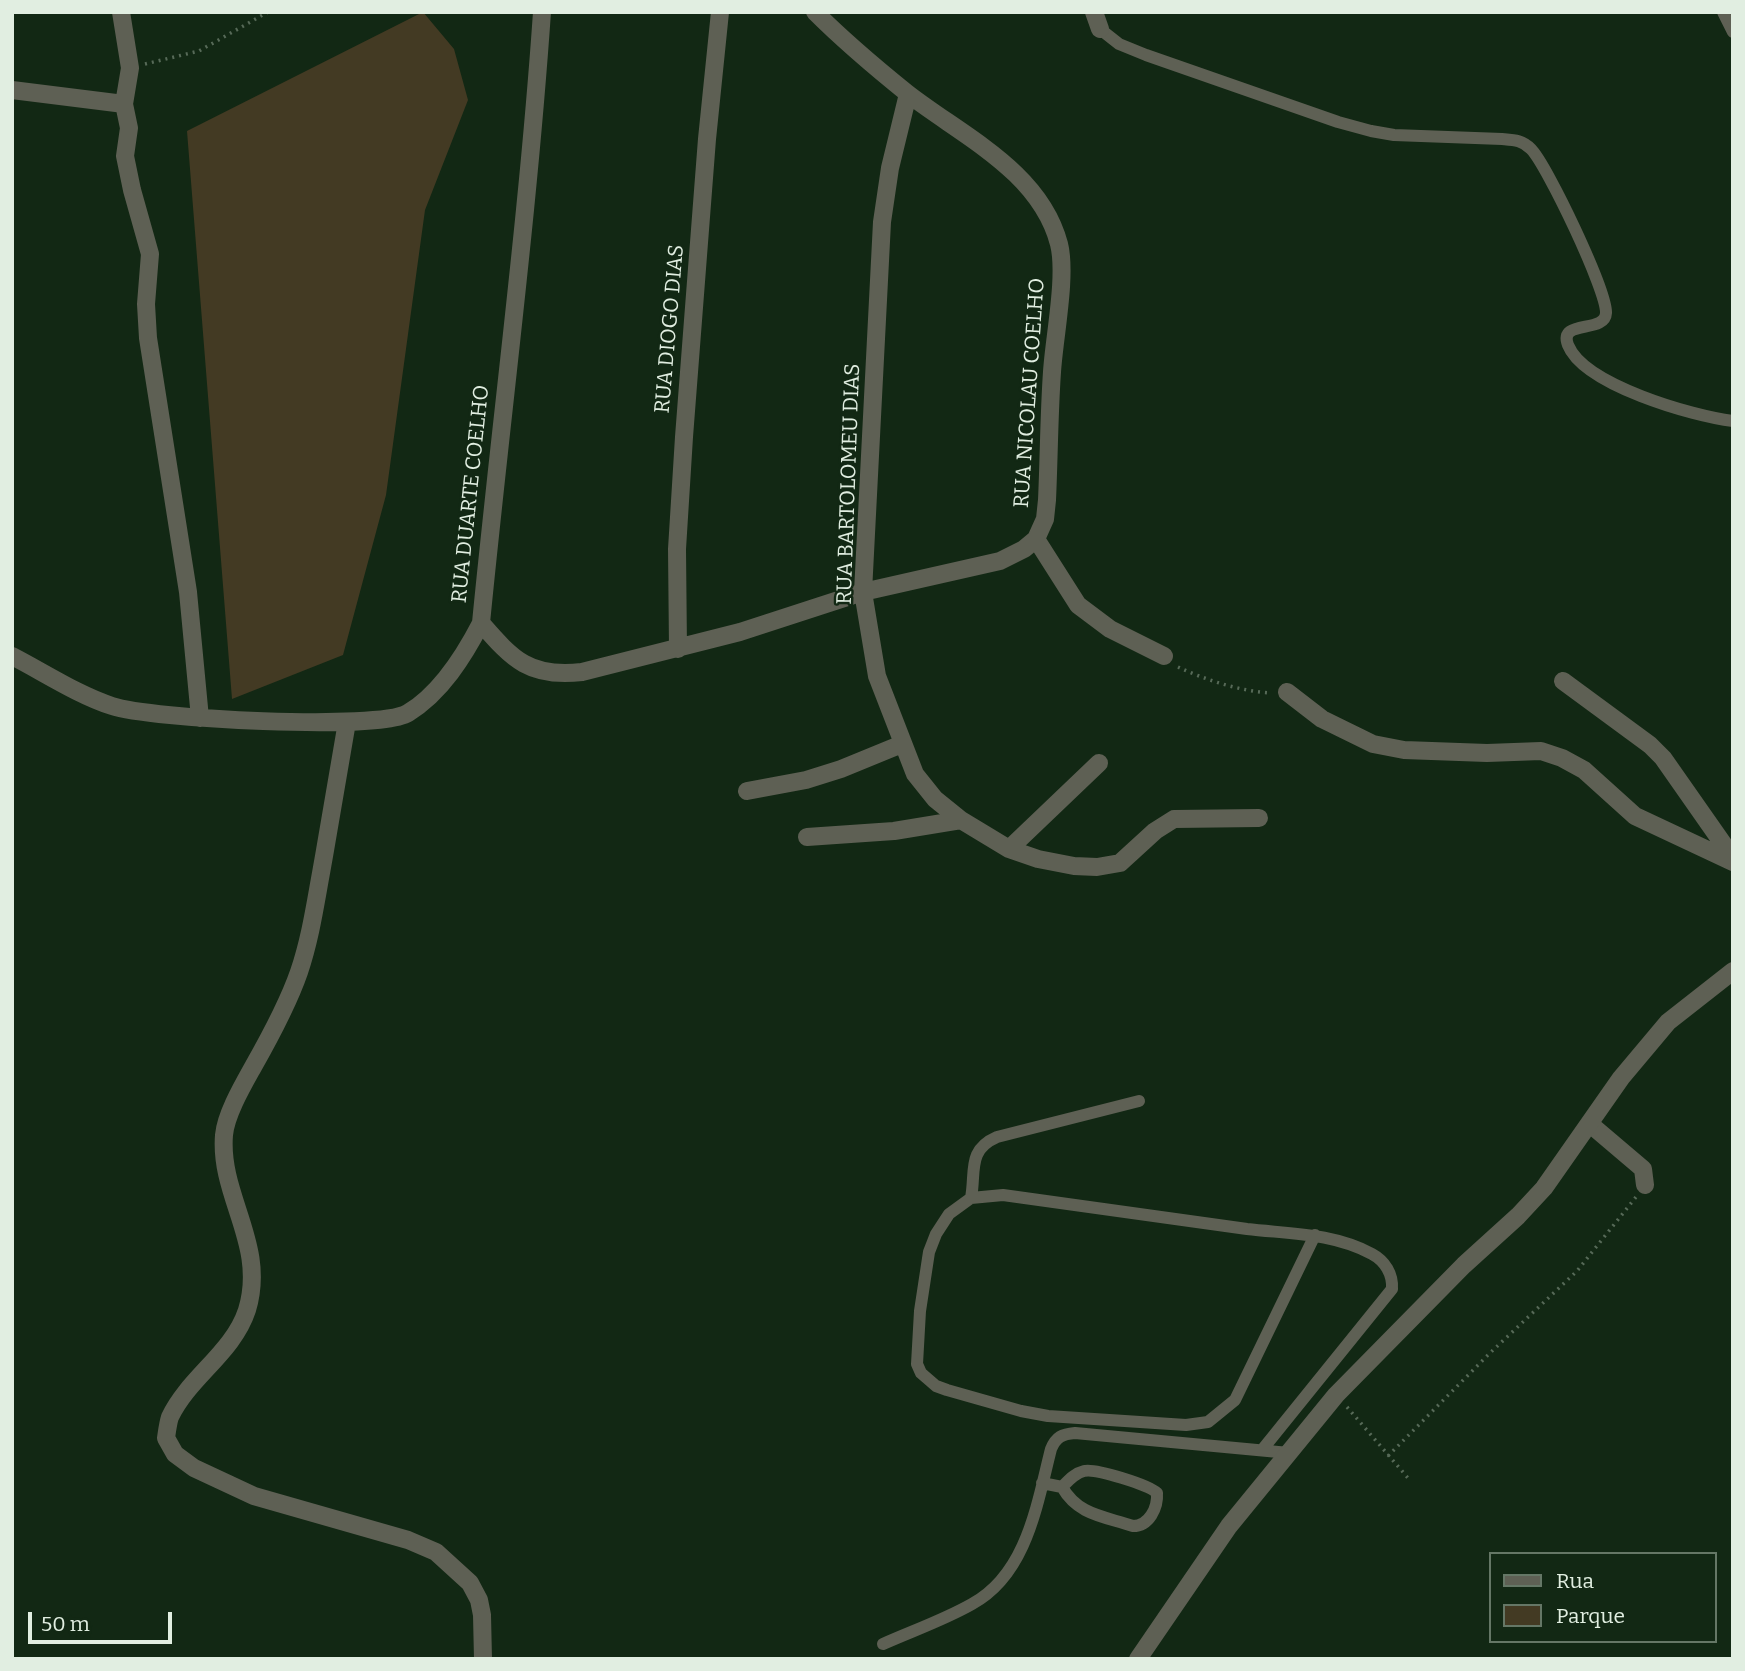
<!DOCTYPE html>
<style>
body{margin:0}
#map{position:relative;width:1745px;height:1671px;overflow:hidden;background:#122814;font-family:Bitter,serif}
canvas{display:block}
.frame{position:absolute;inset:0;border:14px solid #e1eee1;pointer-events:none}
.legend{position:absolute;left:1489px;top:1552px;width:228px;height:91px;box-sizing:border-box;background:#122814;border:2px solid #657766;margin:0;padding:9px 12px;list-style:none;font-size:21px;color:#e1eee1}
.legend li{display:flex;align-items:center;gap:14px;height:35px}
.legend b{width:35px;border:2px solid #657766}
.scale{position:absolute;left:28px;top:1612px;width:144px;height:32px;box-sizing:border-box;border:4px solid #e1eee1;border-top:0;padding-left:9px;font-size:21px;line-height:24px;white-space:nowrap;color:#e1eee1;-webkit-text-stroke:5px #122814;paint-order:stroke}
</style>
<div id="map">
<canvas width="1745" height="1671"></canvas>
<div class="frame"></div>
<ul class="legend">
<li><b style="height:9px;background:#5e6054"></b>Rua</li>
<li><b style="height:19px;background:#433a23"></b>Parque</li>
</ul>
<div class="scale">50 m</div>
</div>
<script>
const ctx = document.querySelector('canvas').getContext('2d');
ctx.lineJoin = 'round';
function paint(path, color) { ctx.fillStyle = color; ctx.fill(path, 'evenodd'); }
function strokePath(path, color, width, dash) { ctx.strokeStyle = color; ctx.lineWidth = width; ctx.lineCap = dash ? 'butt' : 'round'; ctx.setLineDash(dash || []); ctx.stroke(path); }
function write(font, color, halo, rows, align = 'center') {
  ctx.font = font + ' Bitter,serif'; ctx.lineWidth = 5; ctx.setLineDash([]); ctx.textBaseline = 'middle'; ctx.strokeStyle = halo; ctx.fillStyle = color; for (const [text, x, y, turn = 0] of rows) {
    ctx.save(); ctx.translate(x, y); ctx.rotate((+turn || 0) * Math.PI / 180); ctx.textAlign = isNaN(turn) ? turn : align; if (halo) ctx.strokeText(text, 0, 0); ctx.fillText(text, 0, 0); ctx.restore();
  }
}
const green = new Path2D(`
 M423,12L454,49L468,100L425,210L386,495L343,655L232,699L187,131Z`);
const path = new Path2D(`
 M145,64L199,51L268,12
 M1178,667C1206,680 1239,691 1271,693
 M1347,1407L1408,1478
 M1388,1456L1490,1353L1577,1271L1636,1197`);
const service = new Path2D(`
 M1723,12L1733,32
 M1100,29L1119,44L1146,55L1338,122L1371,131L1394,135L1502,139C1514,140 1522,140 1531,149C1547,165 1607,291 1606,313C1605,334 1558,319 1568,345C1584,385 1692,416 1733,421
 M971,1198C976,1171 967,1150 997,1137L1139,1101
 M1262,1450L1392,1289C1393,1274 1385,1261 1372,1254C1333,1233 1290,1234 1247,1229C1166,1218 1084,1206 1003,1195L971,1198L949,1214L936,1234L929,1252L920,1311L917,1364L921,1373L936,1386L947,1390L1021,1411L1048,1416L1186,1425L1208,1422L1235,1400L1315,1235
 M1042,1483L1062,1487C1078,1515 1103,1516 1133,1526C1149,1526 1158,1508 1157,1493C1149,1485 1095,1468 1084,1471C1075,1473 1068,1481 1062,1487
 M883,1644C912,1631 944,1620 972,1604C1027,1574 1037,1504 1051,1449C1056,1437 1062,1434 1075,1433L1289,1453`);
const minor = new Path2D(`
 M121,12L130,68L124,104L129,128L125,156L132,190L150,254L146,304L148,338L188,592L200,718
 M1094,12L1100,29
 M12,90L124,104
 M908,94L890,168L882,222L863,592L877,676L915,774L935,799L961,820L1009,849L1038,859L1074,866L1097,867L1120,863L1155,831L1174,819L1259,818
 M1036,539L1078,605L1110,629L1164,656
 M481,623C513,660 530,678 582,672L740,632L863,592L1000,561L1024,549L1036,539L1045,519L1047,500C1049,457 1049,415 1052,372C1054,338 1067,276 1059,244C1040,171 962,136 907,93C876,68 844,41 815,12
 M678,649L677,549L684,437L707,139L720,12
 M12,656C45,673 78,695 112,706C150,719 379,731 408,713C441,693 464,656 481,623C501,419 528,216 542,12
 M1563,681L1650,745L1663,758L1733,858
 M1287,692L1322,719L1373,744L1404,750L1487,753L1541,751L1562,758L1584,770L1635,816L1733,862
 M347,722C338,773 330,823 321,873C315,906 310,940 299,972C288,1004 270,1037 253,1067C243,1085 226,1114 224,1135C219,1197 267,1244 247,1310C233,1353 189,1377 170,1417C168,1423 167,1431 166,1438L175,1454L194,1468L254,1496L408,1540L436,1552L470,1583L479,1600L482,1615L483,1659
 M747,791L806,780L841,769L902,744
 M807,837L894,831L961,820
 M1009,849L1099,763
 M1590,1124L1643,1169L1645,1185`);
const tertiary = new Path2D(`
 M1138,1659L1229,1526L1336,1395L1464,1265L1518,1216L1544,1188L1621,1078L1668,1022L1733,971`);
const streetNames = [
 ["RUA DIOGO DIAS",670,329,-85],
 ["RUA NICOLAU COELHO",1030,393,-86],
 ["RUA BARTOLOMEU DIAS",849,484,-88],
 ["RUA DUARTE COELHO",471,494,-84]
];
paint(green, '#433a23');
strokePath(path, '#576a58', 3.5, [2, 5]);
strokePath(service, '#5e6054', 12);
strokePath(minor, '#5e6054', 18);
strokePath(tertiary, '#5e6054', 18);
write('21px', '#e1eee1', '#122814', streetNames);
</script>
